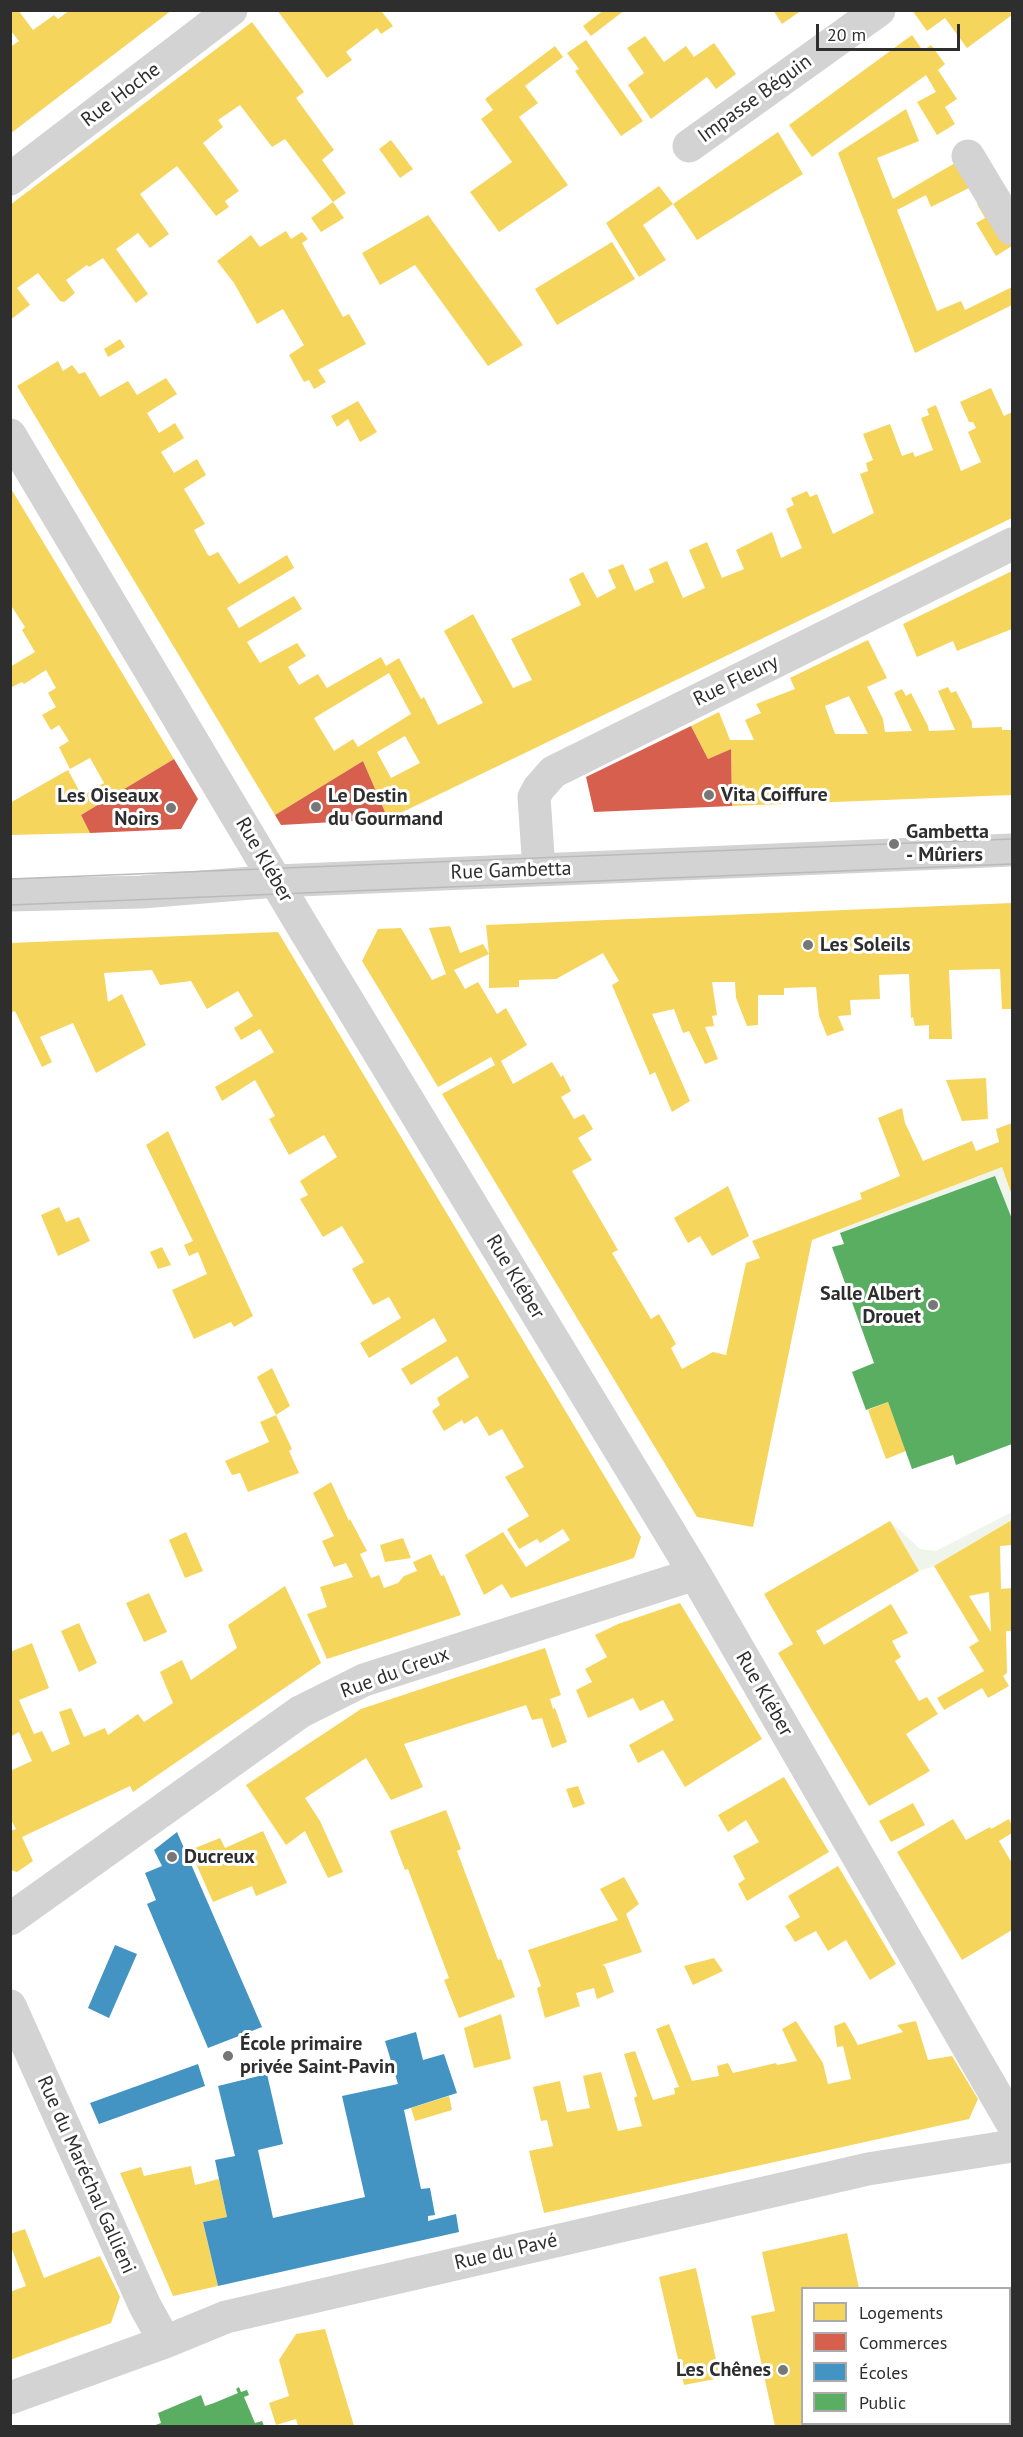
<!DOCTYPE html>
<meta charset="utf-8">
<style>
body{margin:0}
#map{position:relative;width:1023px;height:2437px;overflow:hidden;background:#fff;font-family:"PT Sans",sans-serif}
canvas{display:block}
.frame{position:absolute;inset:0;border:12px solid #2e2e2e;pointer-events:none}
.legend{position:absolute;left:801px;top:2287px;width:210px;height:138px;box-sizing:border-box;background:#fff;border:2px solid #ababab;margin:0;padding:8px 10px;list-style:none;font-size:18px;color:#2e2e2e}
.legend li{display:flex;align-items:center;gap:12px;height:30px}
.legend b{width:30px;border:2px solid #ababab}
.scale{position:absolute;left:816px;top:24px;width:144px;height:27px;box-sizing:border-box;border:3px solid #2e2e2e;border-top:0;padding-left:8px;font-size:18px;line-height:21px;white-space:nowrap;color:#2e2e2e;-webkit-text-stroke:4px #fff;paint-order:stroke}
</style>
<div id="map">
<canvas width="1023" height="2437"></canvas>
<div class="frame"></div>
<ul class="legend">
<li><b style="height:16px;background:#f6d55c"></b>Logements</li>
<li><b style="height:16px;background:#d6604d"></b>Commerces</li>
<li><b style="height:16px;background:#4393c3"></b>Écoles</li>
<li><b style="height:16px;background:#5aae61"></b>Public</li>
</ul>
<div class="scale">20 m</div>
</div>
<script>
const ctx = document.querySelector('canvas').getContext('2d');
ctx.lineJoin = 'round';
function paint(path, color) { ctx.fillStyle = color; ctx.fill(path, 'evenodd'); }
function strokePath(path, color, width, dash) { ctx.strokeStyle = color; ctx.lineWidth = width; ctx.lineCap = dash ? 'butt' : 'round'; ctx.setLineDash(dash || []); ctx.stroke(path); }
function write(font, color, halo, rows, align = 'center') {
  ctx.font = font + ' "PT Sans",sans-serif'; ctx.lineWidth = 6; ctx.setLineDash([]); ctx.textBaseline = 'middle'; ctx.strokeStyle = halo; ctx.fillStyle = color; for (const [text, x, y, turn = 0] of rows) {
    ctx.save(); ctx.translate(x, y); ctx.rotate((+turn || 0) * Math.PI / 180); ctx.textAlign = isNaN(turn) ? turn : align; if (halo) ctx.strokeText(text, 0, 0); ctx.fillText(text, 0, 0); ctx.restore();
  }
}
const green = new Path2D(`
 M1002,1167L1012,1197V1219L995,1177L840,1233L839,1230Z
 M1012,1512V1520L934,1566L919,1571L890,1521L920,1549L936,1551Z`);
const homes = new Path2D(`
 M10,10H18L33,30L54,15L58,19L70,10H172L10,134V47L19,41L10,30Z
 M277,10H383L382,12L393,26L381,34L377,28L346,52L352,60L327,78Z
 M604,10H625L591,36L583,26Z
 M773,10H802L782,24Z
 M912,10H1012V15L967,48L945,18L927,31Z
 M252,22L304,92L296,98L334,150L322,160L346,193L333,202L285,139L272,147L240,105L218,120L223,127L203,143L239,191L225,201L229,207L216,216L177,166L140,194L169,234L150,248L138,233L116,249L148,294L136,303L103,258L89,267L87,265L66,280L75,293L64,302L60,301L38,273L17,288L30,305L10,320V205Z
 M912,35L923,51L931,45L945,64L938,70L957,99L945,107L955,124L937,135L917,102L936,92L926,75L812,157L789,125Z
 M645,36L664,62L686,46L694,57L714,43L736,74L716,89L707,77L651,119L628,85L644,73L627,48Z
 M586,40L643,121L621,136L575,71L579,69L567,53Z
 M555,46L563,57L525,86L538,103L519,117L568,185L499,232L470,192L512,162L481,119L493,110L485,99Z
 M906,109L919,141L877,158L893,199L962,159L977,184L931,207L926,195L897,210L937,311L961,301L965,310L1012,287V305L915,353L838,153Z
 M778,132L803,174L697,240L673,204Z
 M391,140L413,169L400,178L379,149Z
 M659,186L673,204L643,225L666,260L639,277L606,223Z
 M986,199L1012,242V246L996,256L976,223L985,218L977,204Z
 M333,202L344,218L321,232L311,218Z
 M428,215L523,345L488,366L415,265L380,285L362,253Z
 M286,231L291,239L302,232L308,239L302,243L343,317L349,314L366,344L318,370L326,382L314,389L309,380L304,382L289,355L304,345L283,309L257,324L234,283L217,261L251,235L260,247Z
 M612,242L635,279L557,325L535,289Z
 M120,339L125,347L108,357L104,349Z
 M58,361L63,371L72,365L79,374L85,372L100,397L128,381L137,395L166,378L177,394L147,413L159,433L175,423L184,438L161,452L174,473L197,459L206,475L184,489L205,524L194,530L208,555L210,556L218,552L239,584L287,555L294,568L227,608L239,628L294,596L302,609L247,642L260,663L297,643L306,656L288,667L299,685L318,674L327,688L381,657L386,666L399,658L421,699L424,697L438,725L483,703L444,631L473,614L513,688L532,680L511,639L581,605L569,579L583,572L597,598L616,588L608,570L623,564L635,591L654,582L649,569L667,561L683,598L705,588L689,550L707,542L722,578L744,569L736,550L772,532L781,558L802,548L786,509L794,505L791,498L807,491L810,497L817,494L833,534L874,513L860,474L868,471L866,463L873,460L863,434L890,424L902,456L913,452L915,457L933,450L921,418L929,415L927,409L936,405L961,471L981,462L968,432L976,428L973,422H969L960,402L991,388L1004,416L1012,412V518L388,819L363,761L275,815L17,386ZM389,673L411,714L358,747L353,739L334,751L314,718ZM405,736L420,763L391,778L377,752Z
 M358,401L377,432L360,442L348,419L337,427L331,416Z
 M10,487L174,759L81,815L90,833L10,835V803L59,775L68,770L82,796L104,783L90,758L70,769L59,747L69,741L59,725L51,730L42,715L56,707L48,693L56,688L46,670L24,684L22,682L10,688V667L35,652L22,630L25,627L10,604Z
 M1012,571V629L957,651L953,641L917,657L903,624Z
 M868,640L887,678L867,687L883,719L885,732L912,731L894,693L902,689L906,696L911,693L928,726L929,731L955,730L938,691L948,687L951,693L956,691L972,722V728L1002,727V730H1012V795L732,806L731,749L708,759L691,726L719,712L730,740H754L745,720L761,713L756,704L795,689L790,678ZM849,696L868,734H835L825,706Z
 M1012,903V1009H1002L1000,969L949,970L952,1039H929V1025L915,1026L913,1017L911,1018L909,974L879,975L880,999L850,1000L851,1015L838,1016L844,1030L827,1036L819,1016L816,987L784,988V995H758V1025L747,1026L736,998L735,982H712L717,1015L712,1016L714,1026L705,1027L718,1059L705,1064L689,1031L683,1033L674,1009L652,1014L690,1101L672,1112L655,1072L650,1075L612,985L619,981L603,953L556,979L519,980V987L489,988V954L454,970L465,989L478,982L497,1014L506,1008L527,1045L501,1061L513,1084L552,1062L561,1077L563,1075L571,1091L561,1097L574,1119L584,1114L593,1129L578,1138L592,1160L572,1171L618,1250L612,1253L651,1319L659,1314L676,1344L671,1348L682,1369L713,1352L726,1355L746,1263L760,1258L752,1241L862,1199L860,1193L900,1176L878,1118L902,1108L905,1123L923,1161L972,1141L976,1151L999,1142L996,1129L1012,1123V1196L1002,1167L812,1240L753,1527L697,1517L442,1094L495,1065L491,1057L438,1087L362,961L378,929L401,928L432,980L446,974L429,928L450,926L460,953L483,944L489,954L486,925Z
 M278,932L641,1537L634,1558L511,1598L502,1584L484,1595L465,1555L503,1532L526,1567L570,1540L563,1529L540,1543L537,1539L519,1549L507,1529L529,1516L505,1477L524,1467L502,1429L489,1436L477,1416L464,1424L462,1420L444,1431L436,1418L432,1411L440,1405L437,1398L469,1377L457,1356L411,1385L401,1369L447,1341L434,1318L369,1358L360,1343L401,1318L389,1297L373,1305L352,1269L364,1262L342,1226L323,1237L300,1199L308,1195L300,1181L337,1157L324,1135L289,1155L269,1119L275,1116L255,1080L222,1101L215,1087L274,1052L260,1029L241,1040L234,1028L253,1016L238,991L207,1009L191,981L160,985L152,970L104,973L108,1002L122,994L146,1045L96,1073L73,1023L40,1037L52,1062L42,1067L15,1011L10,1013V943Z
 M986,1078L988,1119L962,1121L946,1080Z
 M168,1131L253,1316L234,1327L231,1322L194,1339L172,1290L207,1274L198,1252L189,1256L184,1245L193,1241L146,1145Z
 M728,1186L749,1236L712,1256L700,1236L688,1243L674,1218Z
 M59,1207L66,1222L79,1217L90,1241L58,1256L41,1215Z
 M162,1247L171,1265L158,1269L150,1252Z
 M272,1368L290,1406L276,1415L257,1377Z
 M888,1402L906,1451L886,1459L868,1410Z
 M276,1415L292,1449L289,1451L299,1473L248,1492L240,1473L232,1475L225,1461L269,1442L260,1422Z
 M331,1482L349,1521L350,1519L367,1551L360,1554L371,1578L379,1575L384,1588L398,1583L404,1576L417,1571L413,1562L431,1554L441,1576L444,1575L461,1615L327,1659L307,1614L327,1607L320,1587L353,1577L346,1563L334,1567L322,1541L334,1536L313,1493Z
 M1012,1520V1545L1000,1546L1001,1589L1012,1588V1631H1006L1007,1673L1003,1676L1009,1686L988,1698L982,1688L944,1710L937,1698L984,1671L969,1647L979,1641L934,1566ZM989,1592L991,1632L969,1596Z
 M890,1521L919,1571L816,1631L824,1645L891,1604L908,1633L892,1641L901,1657L895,1661L919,1701L927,1697L938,1714L906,1734L930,1771L869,1806L778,1653L793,1644L764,1594Z
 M186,1532L203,1571L185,1578L169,1540Z
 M403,1538L411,1558L385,1562L380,1545Z
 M285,1586L321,1663L133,1792L130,1786L22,1837L33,1861L17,1872L11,1870L10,1831L16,1829L10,1818V1771L32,1761L19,1732L10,1737V1652L32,1643L49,1688L19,1700L34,1734L42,1731L52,1752L70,1744L59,1712L71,1708L84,1737L105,1728L108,1735L138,1714L144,1722L173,1703L160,1672L182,1660L191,1680L237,1648L228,1625Z
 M149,1593L167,1632L144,1642L126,1603Z
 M680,1603L762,1739L685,1787L663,1750L638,1763L629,1745L674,1720L663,1700L640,1711L633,1698L588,1718L576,1690L592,1682L585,1669L607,1657L595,1635L618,1624Z
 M79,1623L97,1663L79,1672L61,1631Z
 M545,1648L561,1695L550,1699L553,1709L555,1708L567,1742L552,1748L542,1718L532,1720L526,1705L404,1744L423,1787L391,1800L366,1758L305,1798L320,1821L343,1872L328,1878L305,1831L286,1845L246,1785L361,1709Z
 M784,1777L829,1852L747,1901L738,1884L745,1879L733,1856L759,1842L746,1820L728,1832L718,1815Z
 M578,1786L585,1804L573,1808L566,1789Z
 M913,1803L925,1825L891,1842L879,1821Z
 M446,1810L461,1849L457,1851L498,1960L501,1959L515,1997L459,2018L444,1980L449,1978L408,1869L405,1870L390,1831Z
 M953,1819L966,1840L990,1827L991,1829L1009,1819L1012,1825V1833L999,1841L1012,1863V1930L962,1960L897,1852Z
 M263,1831L287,1883L256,1896L252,1886L213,1902L190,1850L220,1838L225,1848Z
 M838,1866L896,1964L870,1980L846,1940L828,1951L816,1931L795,1942L785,1926L800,1917L788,1896Z
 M624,1877L639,1904L626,1914L642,1952L602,1965L605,1966L614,1992L597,1999L594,1988L576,1993L580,2006L545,2018L537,1988L541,1986L528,1950L618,1920L600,1889Z
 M714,1958L723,1971L693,1985L684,1966Z
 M501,2014L511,2059L474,2068L464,2028Z
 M796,2021L823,2063L828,2084L851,2079L843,2046L837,2047L834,2026L845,2022L858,2045L903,2032L897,2025L916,2021L928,2060L952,2056L978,2099L969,2119L544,2213L529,2151L553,2146L547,2120L541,2121L533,2087L560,2081L567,2112L590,2108L583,2076L601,2072L618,2131L642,2126L634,2098L637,2096L624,2054L635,2051L653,2100L675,2094L674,2088L679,2087L656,2029L669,2024L692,2081L719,2076L717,2066L728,2063L733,2073L776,2063L777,2065L797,2061L782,2029Z
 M449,2096L452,2110L415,2121L411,2108Z
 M191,2166L195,2185L219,2179L227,2217L203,2222L218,2286L173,2296L120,2173L141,2167L144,2176Z
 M25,2229L44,2278L100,2256L120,2297L111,2323L10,2360V2292L26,2286L10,2244V2234Z
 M847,2233L859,2288H802V2424H888V2426H775L751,2316L775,2311L762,2252Z
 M696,2268L720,2378L684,2385L659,2277Z
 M325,2329L354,2426H298L296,2419L276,2425L269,2403L289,2396L279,2360L296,2334Z`);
const shops = new Path2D(`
 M691,726L708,759L731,749L732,806L594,812L586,777Z
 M174,759L198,799L181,829L90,833L81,815Z
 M363,761L388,819L281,825L275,815Z`);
const schools = new Path2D(`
 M177,1832L262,2027L208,2048L147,1904L156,1900L145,1873L162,1866L154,1850Z
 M115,1945L137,1954L109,2018L88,2008Z
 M416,2032L423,2060L444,2054L457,2093L404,2110L421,2189L430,2188L435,2215L428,2216V2221L456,2214L459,2232L218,2286L203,2222L227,2217L215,2160L235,2156L218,2086L267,2074L283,2144L258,2150L273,2218L365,2197L342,2096L398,2084L385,2041Z
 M198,2064L205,2086L99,2124L90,2103Z`);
const public = new Path2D(`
 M995,1176L1012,1219V1444L956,1465L953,1455L912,1469L888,1402L866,1410L852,1372L874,1363L832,1247L844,1244L840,1233Z
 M239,2387L241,2392L247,2390L249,2395L244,2397L255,2423L262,2421L264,2426H153L161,2423L158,2413L201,2395L205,2406L214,2403L238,2393L236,2389Z`);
const minor = new Path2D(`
 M689,146L879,10
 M968,156L1012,229
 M10,179L231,10
 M10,435L303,927L695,1574L1012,2123
 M539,870L534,797L539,788L553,772L1012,544
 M10,895L142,892L276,881L1012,850
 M10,1919L300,1712L364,1680L695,1574
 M10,2006L145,2306L165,2342
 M10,2398L165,2342L226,2317L868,2169L1012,2146`);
const tram = new Path2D(`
 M10,879L1012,839
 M10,905L1012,864`);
const markers = [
 [709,795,6,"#777"],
 [316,807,6,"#777"],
 [171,808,6,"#777"],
 [894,844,6,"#777"],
 [808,945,6,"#777"],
 [933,1305,6,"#777"],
 [172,1857,6,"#777"],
 [228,2056,6,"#777"],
 [783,2370,6,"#777"]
];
const streetNames = [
 ["Rue Hoche",121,95,-37],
 ["Impasse Béguin",755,99,-36],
 ["Rue Fleury",736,681,-26],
 ["Rue Kléber",264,860,60],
 ["Rue Gambetta",511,871,-2],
 ["Rue Kléber",515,1277,59],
 ["Rue du Creux",395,1673,-20],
 ["Rue Kléber",764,1694,60],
 ["Rue du Maréchal Gallieni",86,2175,66],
 ["Rue du Pavé",506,2252,-13]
];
const poiNames = [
 ["Vita Coiffure",721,795],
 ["Les Oiseaux",159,796,"right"],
 ["Noirs",159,819,"right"],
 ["Le Destin",328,796],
 ["du Gourmand",328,819],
 ["Gambetta",906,832],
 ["- Mûriers",906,855],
 ["Les Soleils",820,945],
 ["Salle Albert",921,1294,"right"],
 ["Drouet",921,1317,"right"],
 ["Ducreux",184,1857],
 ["École primaire",240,2044],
 ["privée Saint-Pavin",240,2067],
 ["Les Chênes",771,2370,"right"]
];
paint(green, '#eff5eb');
paint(homes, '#f6d55c');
paint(shops, '#d6604d');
paint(schools, '#4393c3');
paint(public, '#5aae61');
strokePath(minor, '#d3d3d3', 33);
strokePath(tram, '#bababa', 1.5);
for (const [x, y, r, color] of markers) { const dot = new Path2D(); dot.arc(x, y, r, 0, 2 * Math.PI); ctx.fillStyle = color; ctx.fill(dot); strokePath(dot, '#fff', 2); }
write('20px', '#2e2e2e', '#fff', streetNames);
write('bold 20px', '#2e2e2e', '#fff', poiNames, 'left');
</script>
